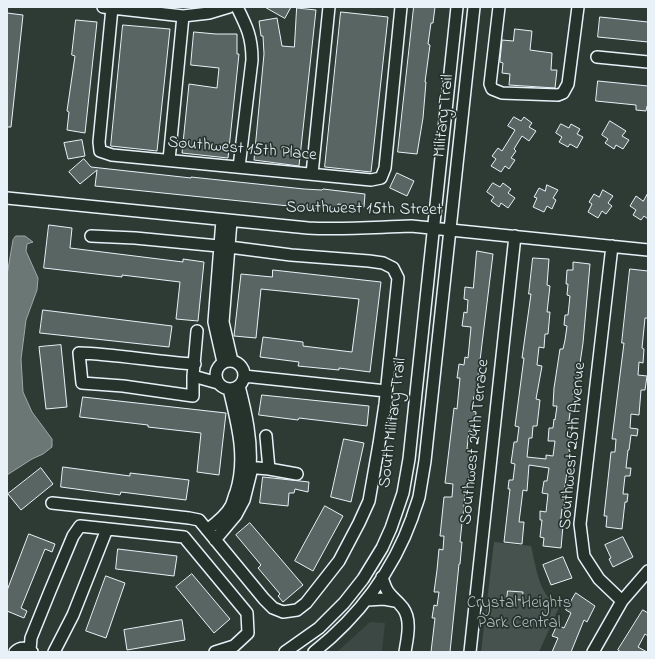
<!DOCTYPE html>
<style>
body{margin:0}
#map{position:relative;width:655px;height:659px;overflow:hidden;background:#2e3b35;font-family:"Indie Flower",sans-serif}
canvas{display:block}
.frame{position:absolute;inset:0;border:8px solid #e8f1f8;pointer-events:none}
</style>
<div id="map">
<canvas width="655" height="659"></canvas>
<div class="frame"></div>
</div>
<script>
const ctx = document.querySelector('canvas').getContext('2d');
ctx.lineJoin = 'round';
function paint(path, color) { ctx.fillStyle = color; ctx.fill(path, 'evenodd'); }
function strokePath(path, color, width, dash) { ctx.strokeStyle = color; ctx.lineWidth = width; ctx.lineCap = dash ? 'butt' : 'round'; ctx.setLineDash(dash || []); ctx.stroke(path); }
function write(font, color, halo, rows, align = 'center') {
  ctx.font = font + ' "Indie Flower",sans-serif'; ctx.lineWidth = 3.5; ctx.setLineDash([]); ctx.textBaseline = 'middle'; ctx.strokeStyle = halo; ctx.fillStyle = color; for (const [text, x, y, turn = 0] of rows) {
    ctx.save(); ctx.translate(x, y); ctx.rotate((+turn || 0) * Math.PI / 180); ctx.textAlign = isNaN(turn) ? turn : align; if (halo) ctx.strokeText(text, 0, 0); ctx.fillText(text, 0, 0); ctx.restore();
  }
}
const built = new Path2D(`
 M370,622L385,623L382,652H337Z`);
const green = new Path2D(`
 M494,542L531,546C535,562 538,586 549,598C552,602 556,604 559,607L539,652H481Z`);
const water = new Path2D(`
 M16,236H25L33,242L27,244L26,251L38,278L37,290L26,320L21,359L23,392L32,412L52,439V447L43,454L32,459L7,475V275L13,240Z`);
const building = new Path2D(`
 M265,7H291L285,18Z
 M414,7H435L433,23H431L428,44L430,45L425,82H426L423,118L417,154L398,152Z
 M297,8L316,10L299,166L254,160L264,54L263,36H261L259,21L277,18L282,46L294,47Z
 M341,12L388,17L371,172L325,167Z
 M7,13L23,15L11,127H7Z
 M600,17L648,22V42L598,37Z
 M76,20L97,22L85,133L67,130L69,112L67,111L75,56L72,55Z
 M123,25L170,29L157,151L111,146Z
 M515,29L532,31L530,50L552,53L551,70H557L555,88L509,85L510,74L502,73L503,63L500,62V60L502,40L513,41Z
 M194,32L216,34H237V54H239L228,158L182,153L189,84L217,88L219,68L191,65Z
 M598,81L648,86V106H647L646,111L636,110V105L596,101Z
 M514,117L521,121L524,117L532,123L529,127L536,131L529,141L522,136L514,149L516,151L511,158L515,160L509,169L505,166L501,172L491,166L496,159L492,156L498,148L502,151L512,135L515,130L508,126Z
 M610,121L626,131L622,136L629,140L623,149L616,145L614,149L605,143L608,139L602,135Z
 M561,124L569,128L571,124L580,129L577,134L583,137L577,148L570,144L568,147L559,142L562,137L556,133Z
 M82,140L85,156L68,159L64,143Z
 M84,159L91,167L173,176L191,178V177L304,189L322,190L323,189L365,194L364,207L338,204L337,209L318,207V209L95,186L97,170L80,184L69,172Z
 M397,173L414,181L407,196L390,188Z
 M493,183L500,187L503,183L511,189L508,193L515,198L508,208L501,203L499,207L491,201L494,197L487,192Z
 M547,185L558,190L553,198L556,200L552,209L547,206L544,212L533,207L537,198L534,197L539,188L545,191Z
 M603,190L613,196L608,203L612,206L606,214L602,211L598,218L588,212L592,204L589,202L594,194L599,197Z
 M648,193V219L644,216L641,220L633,215L636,210L630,206L636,196L643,201Z
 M49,225L72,228L70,248L183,262V259L204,262L198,321L176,319L180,282L122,275V277L44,268Z
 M477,251L493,254L477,385H479L478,396H474L472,411L476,412L475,424L474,432L469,431L467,449L472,450L468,485H466L463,516H464V523H462L460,542H462L460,564H459L450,652H431L435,618H432L434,605L437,606L439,592H434L437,570L439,549L443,550L444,536H440L444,497H452L453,484L445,483L454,408L457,409L460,378H457L459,364L464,365L465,357L468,358L471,327L462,326L464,312L467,313L468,300L464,299L465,287L473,288Z
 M533,258L549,259L547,285L550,286L547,312H550L548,334H545L544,348L539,347L537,365L542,366L536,399L540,400L537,426H533L532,438H529L527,457L546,459V455L553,456L555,441H548L549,428H553L554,419L555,420L557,406H553L554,388L560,349H563L565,340L567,326L564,325L565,315H568L570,296L567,295L568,284H566L567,270H573V262L590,264L583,343L578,377H576L573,395L576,396L575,405L571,404L569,421H572L569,451H570L563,500H565L564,509H562L560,526H563L561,548L543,546L544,538L540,537L542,520H540V511L546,512L548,494L542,493L544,481H547L549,468L529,465L527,491L523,490L519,522H524L522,544L504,542L510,489H508L509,480H513L515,464L511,463L514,442H517L519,427L515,426L524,358H522L531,294H529Z
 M630,269L648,271V318H645L642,348L644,349L643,363L639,362L638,375L647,376L645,390H641L639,415L631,414L630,428L638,429L637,436L631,435L629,450H628L626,468H631L630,476H625L623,494H628L627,502H625L622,529L606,527L607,516H604L611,452H615L616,439H612L624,343H622Z
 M273,270L381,282L370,372L339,368V370L298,366L299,362L260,357L263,337L303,342V346L352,352L359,299L261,289L256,338L234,336L241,274L272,277Z
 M43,310L172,326L169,347L40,333Z
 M61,345L67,407L46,409L39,347Z
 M262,395L369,406L367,426L299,418L298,420L259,415Z
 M83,397L226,413L219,475L197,472L201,433L148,427V425L80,417Z
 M344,439L364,443L351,502L331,497Z
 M63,467L130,476V473L189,480L186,500L121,492L120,495L61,487Z
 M41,468L53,484L21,510L8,494Z
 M263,477L309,482L308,492L295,489L294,493H289L288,506L260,503Z
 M325,506L343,516L313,571L295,561Z
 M250,523L303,585L283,602L278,596L280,594L258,568L261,565L236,535Z
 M29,534L55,544L52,552L45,549L32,581L21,608L27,611L24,618L7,611V591Z
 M623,537L633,557L613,567L609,559L611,558L605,545Z
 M118,549L177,556L174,576L116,569Z
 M563,557L572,578L551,585L543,565Z
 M192,574L230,619L214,633L176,587Z
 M106,576L125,583L106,638L86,631Z
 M508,591L523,592L522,600L507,599Z
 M576,593L595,606L587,622L584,620L571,652H552L558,638L552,636L557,625L564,628L571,613L566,610Z
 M643,610L648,613V636L645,634L638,647L647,652H621L618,650Z
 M182,620L185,640L127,650L124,630Z`);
const minor = new Path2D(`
 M103,7L183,16L209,13L229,7
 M237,7C247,27 252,37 252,60L239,167
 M499,7L490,84L492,89L502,93L558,95L563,93L568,84L578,7
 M112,8L99,142L100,151L112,155L371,180L381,178L385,168L401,7
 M597,57L648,62
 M169,160L183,16
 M312,174L329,7
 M7,198L308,228C343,230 377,227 411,226L648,250
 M222,220L214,322L223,362
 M231,221L223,322L232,361
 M197,331L193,376L218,383
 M216 375a14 14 0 1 1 28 0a14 14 0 1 1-28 0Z
 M193,376V396L123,386L82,383L79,353C117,354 156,362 195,364
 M244,376L386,391
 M239,386C246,413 252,440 250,468
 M246,467L269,469L266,436
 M269,469L297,474
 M52,503L145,513L189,518L199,520L264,599L273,608L283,612L297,610L306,603L339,561L359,523L369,501L379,444L385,404L398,278L393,268L383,263L369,261L291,255L229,247L135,238L91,236
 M207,530C215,524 226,516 231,506C233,502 234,496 236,492C247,457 237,423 229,389
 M215,540L236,515L244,500L252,468
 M382,577C388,598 392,594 403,608C412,620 407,639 405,652
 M367,600L384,599L395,601
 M622,601L648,571
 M30,650L31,638L50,591L73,536L80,526L184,537L247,613L248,633L234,646L215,652
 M15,652C20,647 26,647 32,652
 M54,652L73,615L107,529
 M285,652L319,628L344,603L363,579L382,548L391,528L403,493L409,459L457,7
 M314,652C358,617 393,571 412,518C414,511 417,504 419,497C421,485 423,473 425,461L474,7
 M470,652L515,236
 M593,652L622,601L599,579L584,556L580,524L612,246`);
const streetNames = [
 ["Military Trail",445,116,-84],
 ["Southwest 15th Place",242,150,5],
 ["Southwest 15th Street",364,210,1],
 ["South Military Trail",394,423,-83],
 ["Southwest 24th Terrace",476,442,-84],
 ["Southwest 25th Avenue",574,446,-85]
];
const parkNames = [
 ["Crystal Heights",519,604],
 ["Park Central",519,624]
];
paint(built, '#3b4843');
paint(green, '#45524e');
paint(water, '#6b7775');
strokePath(water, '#9da8a9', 1);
paint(building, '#596563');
strokePath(building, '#e8f1f8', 1);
strokePath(minor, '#e8f1f8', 14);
strokePath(minor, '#26332d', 11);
write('17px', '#e8f1f8', '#26332d', streetNames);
write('17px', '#afb9bc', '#26332d', parkNames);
</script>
